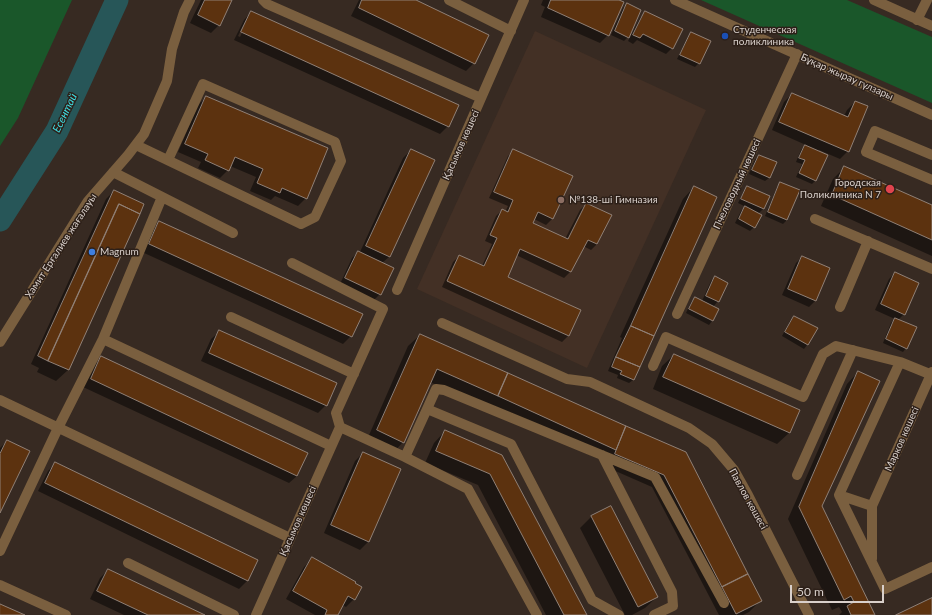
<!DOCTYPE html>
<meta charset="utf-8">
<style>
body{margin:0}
#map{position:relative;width:932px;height:615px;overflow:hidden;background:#372a22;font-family:Lato,sans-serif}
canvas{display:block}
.scale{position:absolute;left:790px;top:585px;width:94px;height:18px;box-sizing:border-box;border:2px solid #d9d0cb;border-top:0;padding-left:5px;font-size:12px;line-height:14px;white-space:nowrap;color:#d9d0cb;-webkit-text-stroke:3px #2d2019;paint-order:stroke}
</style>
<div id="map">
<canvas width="932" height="615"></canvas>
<div class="scale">50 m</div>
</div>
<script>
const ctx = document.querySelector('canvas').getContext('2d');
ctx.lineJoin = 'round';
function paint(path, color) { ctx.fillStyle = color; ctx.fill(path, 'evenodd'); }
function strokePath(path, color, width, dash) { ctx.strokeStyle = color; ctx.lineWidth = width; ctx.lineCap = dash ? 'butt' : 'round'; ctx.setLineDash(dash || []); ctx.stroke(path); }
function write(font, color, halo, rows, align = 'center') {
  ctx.font = font + ' Lato,sans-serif'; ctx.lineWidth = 3; ctx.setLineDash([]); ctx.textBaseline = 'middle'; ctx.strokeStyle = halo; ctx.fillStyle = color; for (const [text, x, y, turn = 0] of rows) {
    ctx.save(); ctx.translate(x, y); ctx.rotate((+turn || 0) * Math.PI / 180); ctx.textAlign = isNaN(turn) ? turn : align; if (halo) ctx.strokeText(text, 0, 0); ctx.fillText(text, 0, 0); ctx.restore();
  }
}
const built = new Path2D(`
 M535,31L706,110L587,368L417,289Z`);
const green = new Path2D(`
 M0,0H72L18,118L0,146Z
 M701,0H847L932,37V103Z`);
const shadow = new Path2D(`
 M201,0H231L219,25L211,33L190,23Z
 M359,0H414L474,63L466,71L351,16Z
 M543,0H616L608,35L600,43L541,17L545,7L541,5Z
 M627,5L628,37L624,41L611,35L623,8Z
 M251,12L448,126L440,134L234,40L244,20ZM246,20H248L240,37L238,36Z
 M646,12L672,48L666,54L637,40L633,44L628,41L640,18Z
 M691,33L709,41L699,63L695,67L677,59L688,37Z
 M792,94L844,116L847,110L855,102L848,151L840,159L819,150L816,180L812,184L796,177L802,164L796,162L801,150L806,145L772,130L784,102Z
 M206,97L306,198L298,206L275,196L271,200L250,191L256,177L230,166L228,170L220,178L198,168L201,162L178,152L198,105Z
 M411,150L433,160L389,257L382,263L380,294L374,300L340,284L352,258L358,252H360L403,158Z
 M514,150L552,219L546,225L534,219L531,224L565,239L580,210L586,204L597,244L591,250L583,246L570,272L564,278L516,255L506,277L579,311L568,336L562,342L442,287L453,262L459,256L482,266L492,244L485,241L496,216L502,210L505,212L508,206L489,198L508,156Z
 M759,156L769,178L765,181L749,174L755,160Z
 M845,167L932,206V256L821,206L833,179Z
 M781,183L787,220L783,224L765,216L777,187Z
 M694,187L716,197L633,380L629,383L617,378L618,375L608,371L622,338L620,337L683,199Z
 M747,187L769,197L763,209L758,214L754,227L750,231L735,223L741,211L746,207L738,203L744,191Z
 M114,191L68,370L56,381L37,372L39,368L31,364L106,199Z
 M160,222L351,336L343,344L142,252L152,230Z
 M802,257L815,301L809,307L782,295L796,263Z
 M895,273L904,314L898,320L906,348L903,352L883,343L891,323L895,319L875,310L889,279Z
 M715,278L718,301L713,307L718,309L712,321L709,325L686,313L691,302L695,298L702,301L711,281Z
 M794,317L816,328L807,345L804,349L782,336L790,321Z
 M219,332L326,405L318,413L201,361L211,339Z
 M420,335L685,453L761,600L749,612L743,615H719L652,487L604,466L605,462L430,382L403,442L392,454L366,442L408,346Z
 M674,355L789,433L777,444L653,389L662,366Z
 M102,357L297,476L289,483L83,387L94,365Z
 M858,372L821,506L873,615H839L842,612L839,607L832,610L788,519L847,384Z
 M445,431L501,455L586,615H546L478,485L425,463L434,443Z
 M7,441L0,511V448Z
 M363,453L368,542L360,550L324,533L355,461Z
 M56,463L257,560L247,581L239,589L38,491L48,471Z
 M610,507L657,597L645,608L632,615H625L580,528L591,517Z
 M312,559L354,599L346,607L342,605L336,615H315L286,599L304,567Z
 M108,570L202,615H124L90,599L100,578Z`);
const river = new Path2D(`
 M0,220L57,131L117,0`);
const building = new Path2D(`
 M205,0H232L220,26L198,15Z
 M362,0H416L489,35L475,64L359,8Z
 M551,0H619L624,2L609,36L548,8Z
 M627,3L641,10L629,38L615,31Z
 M251,11L459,105L449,127L241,32Z
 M645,11L683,29L673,49L643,34L640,38L633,35Z
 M691,32L711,41L700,64L680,55Z
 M792,93L848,117L855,101L868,106L849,152L779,122Z
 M206,96L328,148L307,199L282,188L280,193L257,183L263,169L235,157L229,171L205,160L208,154L185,144Z
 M805,145L828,155L816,181L799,173L805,160L799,158Z
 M411,149L435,160L390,257L366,246Z
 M513,149L573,176L553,219L538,212L533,223L568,239L586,203L612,215L597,244L588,240L571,272L520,249L508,277L581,310L569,336L447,281L459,255L484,266L497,238L490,235L502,209L508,212L513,200L494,192Z
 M759,155L777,162L770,178L752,170Z
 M844,166L932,205V240L832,195Z
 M780,182L800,190L787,220L768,212Z
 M694,186L717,197L654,336L631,326Z
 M747,186L770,196L764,209L741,199Z
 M114,190L144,204L140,214L119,204L48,361L38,356Z
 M119,204L140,214L69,370L48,361Z
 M745,206L762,215L755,228L739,219Z
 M159,221L363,314L352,337L149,244Z
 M358,251L394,268L381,295L345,278Z
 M802,256L830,268L816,301L788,289Z
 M895,272L919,283L905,315L881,304Z
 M715,276L728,283L719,302L706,296Z
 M695,297L719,309L713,321L689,309Z
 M794,316L818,328L808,345L785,332Z
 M895,318L917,327L907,349L886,339Z
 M631,326L654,336L640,367L616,357Z
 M219,330L337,383L327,406L209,353Z
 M420,334L508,373L498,396L437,369L404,443L377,430Z
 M674,354L800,410L790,433L663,377Z
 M101,356L308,453L297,476L91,379Z
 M616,357L640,367L634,380L620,374L622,371L612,367Z
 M858,371L880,381L822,506L875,615H851L847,606L854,602L851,596L844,600L799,507Z
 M508,373L626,426L616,450L498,396Z
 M626,426L686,452L748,574L722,587L664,475L615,454Z
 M445,430L502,455L587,615H564L490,474L436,451Z
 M7,440L30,451L0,513V454Z
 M363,452L401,469L369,542L331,525Z
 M55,462L258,560L248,581L45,483Z
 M611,506L658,597L638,607L591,516Z
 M312,557L356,582L355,583L362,587L355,600L348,596L338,615H325L327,610L293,591Z
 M108,569L205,615H148L97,591Z
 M748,574L762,601L736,614L722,587Z
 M932,598V615H896Z
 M0,604L25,615H0Z`);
const minor = new Path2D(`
 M263,0L267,4L481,98
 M449,0L511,31
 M675,0L932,115
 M874,0L932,26
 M917,20L927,0
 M136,145L301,224L315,217L341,161L335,142L203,84L168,160
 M932,155L875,131L866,152L932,180
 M113,172L233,233
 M815,219L932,269
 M292,263L383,309L336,413L340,427
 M397,290L524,0
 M840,307L868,241
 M677,314L797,54
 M231,317L354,374
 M442,323L567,379L590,382L689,428L712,444L734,470L748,495L809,615
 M103,339L331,446
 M0,342L88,201L128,155L144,134L167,81L172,49L184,12L190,0
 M653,366L666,337L803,397L823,354L836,346L900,362
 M932,375L900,362L839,495L885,589L932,567
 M0,400L290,538
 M340,427L405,457L468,489L537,615
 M602,455L672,592L673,606L654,615
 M405,457L427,409
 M797,475L853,350
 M839,495L872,506V559
 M872,506L932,372
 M0,551L58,428L103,339L162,197
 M128,563L234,615
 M0,585L66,615
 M256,615L340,427
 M619,615L592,600L511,444L427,409L436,389L444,390L655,477L724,603`);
const markers = [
 [725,36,4,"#1a4fb4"],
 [890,189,5,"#e0444e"],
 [561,200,4,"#8d6e63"],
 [92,252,4,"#3f7fe0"]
];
const poiNames = [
 ["Студенческая",733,30],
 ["поликлиника",733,42],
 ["Городская",881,183,"right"],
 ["Поликлиника N 7",881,195,"right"],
 ["№138-ші Гимназия",569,200],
 ["Magnum",100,252]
];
const streetNames = [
 ["Бұқар жырау гүлзары",847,77,24],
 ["Қасымов көшесі",461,145,-66],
 ["Пчеловодный көшесі",737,184,-65],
 ["Хамит Ерғалиев жағалауы",61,246,-57],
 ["Марков көшесі",902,439,-66],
 ["Павлов көшесі",748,499,61],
 ["Қасымов көшесі",298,521,-66]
];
const waterNames = [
 ["Есентай",65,113,-64]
];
paint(built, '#433025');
paint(green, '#1a572a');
paint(shadow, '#0007');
strokePath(river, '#275658', 23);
paint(building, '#5c320f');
strokePath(building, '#908076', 1);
strokePath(minor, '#7a5f3f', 10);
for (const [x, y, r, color] of markers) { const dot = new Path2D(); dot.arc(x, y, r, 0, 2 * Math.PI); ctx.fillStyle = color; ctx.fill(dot); strokePath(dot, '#2d2019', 1.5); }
write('10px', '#d9d0cb', '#2d2019', poiNames, 'left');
write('10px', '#d9d0cb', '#2d2019', streetNames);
write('italic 11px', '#3edde3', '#2d2019', waterNames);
</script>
